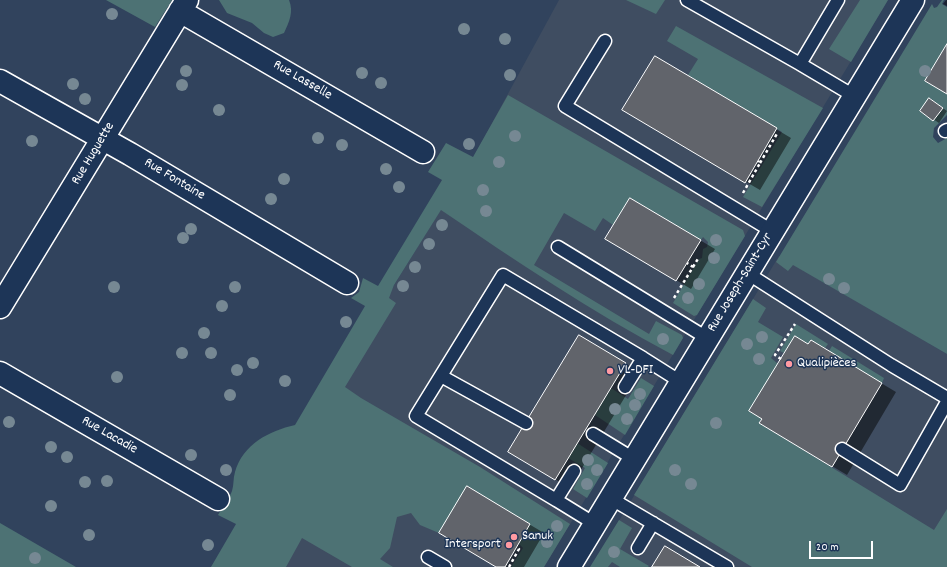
<!DOCTYPE html>
<meta charset="utf-8">
<style>
body{margin:0}
#map{position:relative;width:947px;height:567px;overflow:hidden;background:#31435d;font-family:Dekko,sans-serif}
canvas{display:block}
.scale{position:absolute;left:809px;top:541px;width:64px;height:18px;box-sizing:border-box;border:2px solid #fff;border-top:0;padding-left:5px;font-size:12px;line-height:14px;white-space:nowrap;color:#fff;-webkit-text-stroke:3px #1d3557;paint-order:stroke}
</style>
<div id="map">
<canvas width="947" height="567"></canvas>
<div class="scale">20 m</div>
</div>
<script>
const ctx = document.querySelector('canvas').getContext('2d');
ctx.lineJoin = 'round';
function paint(path, color) { ctx.fillStyle = color; ctx.fill(path, 'evenodd'); }
function strokePath(path, color, width, dash) { ctx.strokeStyle = color; ctx.lineWidth = width; ctx.lineCap = dash ? 'butt' : 'round'; ctx.setLineDash(dash || []); ctx.stroke(path); }
function write(font, color, halo, rows, align = 'center') {
  ctx.font = font + ' Dekko,sans-serif'; ctx.lineWidth = 3; ctx.setLineDash([]); ctx.textBaseline = 'middle'; ctx.strokeStyle = halo; ctx.fillStyle = color; for (const [text, x, y, turn = 0] of rows) {
    ctx.save(); ctx.translate(x, y); ctx.rotate((+turn || 0) * Math.PI / 180); ctx.textAlign = isNaN(turn) ? turn : align; if (halo) ctx.strokeText(text, 0, 0); ctx.fillText(text, 0, 0); ctx.restore();
  }
}
const built = new Path2D(`
 M559,0H888L544,567H211L388,298L394,285L473,158Z
 M779,256L947,354V567H591Z`);
const green = new Path2D(`
 M106,0H172L155,27Z
 M219,0H289C294,12 289,22 284,33L273,37L264,33L252,23L227,13Z
 M626,0H665L656,14Z
 M860,0H888L851,62L829,49Z
 M942,0H944L942,4L947,7V44L925,81L947,94V115L934,128L933,137L938,143L947,138V354L793,265L788,271L776,262L932,4L934,8L937,7ZM930,98L943,108L933,121L920,111Z
 M676,26L823,108L762,207L743,197L782,132L688,75L698,59L667,41Z
 M508,95L743,230L745,236L697,315L694,316L673,303L699,259L702,258L703,249L707,247L708,242L703,237L701,240L630,198L613,225L603,218L595,231L564,213L534,265L649,334L656,321L682,335L683,338L673,355C592,312 516,261 441,210L394,285L389,298L396,303L345,387L361,398L480,467L570,524L544,567H511L523,548L519,544L530,524L468,487L439,533L420,525L411,513L397,517L390,548L380,559L393,567H352L302,538L286,567H211L236,524L218,515C222,508 229,499 232,491C234,485 233,478 235,472C243,444 269,431 295,425L365,306L351,298L359,292L363,278L378,286L442,180L428,172L446,143L473,157Z
 M753,299L766,308L758,322L783,337L771,358L778,364L750,411L762,419L759,423L934,530L947,509V567H752L634,495Z
 M796,324L828,344L825,348L811,340L808,344L795,336L784,353L780,351Z
 M832,346L884,378L882,383L829,351Z
 M641,378L654,386L625,435L595,415L611,388L628,399Z
 M577,443L608,463L587,498L573,489L585,468L568,458Z
 M619,520L632,528L620,549L649,566L648,567H620L612,562L608,567H590Z
 M0,523L76,567H0Z`);
const shadow = new Path2D(`
 M946,0H947V6L943,4Z
 M655,57L791,138L760,190L623,110Z
 M930,99L947,111L939,123L921,111Z
 M630,199L715,249L691,289L676,280Z
 M579,336L640,372L570,488L509,452Z
 M826,350L896,392L847,475L832,466Z
 M468,488L544,533L524,567H498Z`);
const building = new Path2D(`
 M947,44V94L925,81Z
 M655,56L777,128L745,183L622,110Z
 M929,98L943,108L933,121L920,111Z
 M630,198L701,240L676,281L605,239Z
 M579,335L626,363L555,480L508,452Z
 M795,336L808,344L811,340L882,383L832,467L759,423L762,419L749,411Z
 M467,486L530,524L505,567H496L439,533Z
 M665,546L700,567H652Z`);
const path = new Path2D(`
 M760,163L778,132
 M743,193L760,163L758,161
 M693,267L699,257
 M674,298L693,267L687,263
 M781,359L775,355L795,324
 M509,567L519,549L517,547`);
const service = new Path2D(`
 M687,0L800,64
 M838,0L800,64L854,96
 M605,41L565,106L772,231
 M945,131L947,130
 M558,247L707,338
 M747,273L891,365L947,398
 M441,376L526,423
 M625,387L643,358L681,382
 M593,434L634,459
 M842,449L900,485L947,402
 M574,471L556,500L595,524
 M610,498L727,567
 M556,500L416,416L503,275L643,358
 M638,548L653,523
 M428,557L445,567`);
const minor = new Path2D(`
 M180,11L423,152
 M0,81L130,154L347,283
 M0,307L187,0
 M0,373L218,499
 M569,567L913,0`);
const trees = [
 [112,14],
 [464,29],
 [505,39],
 [186,71],
 [925,71],
 [362,73],
 [510,75],
 [381,83],
 [73,84],
 [182,85],
 [85,99],
 [219,110],
 [515,136],
 [318,138],
 [32,141],
 [469,144],
 [342,145],
 [499,162],
 [386,169],
 [284,179],
 [399,187],
 [483,190],
 [271,199],
 [486,211],
 [442,225],
 [191,229],
 [183,238],
 [716,240],
 [429,244],
 [714,258],
 [415,267],
 [829,279],
 [699,284],
 [403,286],
 [114,287],
 [235,287],
 [844,288],
 [688,298],
 [222,306],
 [346,322],
 [204,333],
 [762,337],
 [663,339],
 [747,344],
 [182,353],
 [211,353],
 [759,359],
 [253,363],
 [237,370],
 [117,377],
 [285,381],
 [640,394],
 [230,395],
 [635,405],
 [615,409],
 [627,419],
 [9,422],
 [716,423],
 [51,447],
 [191,455],
 [67,457],
 [588,460],
 [226,470],
 [597,470],
 [675,470],
 [107,481],
 [85,482],
 [587,484],
 [691,484],
 [51,506],
 [557,526],
 [89,535],
 [547,542],
 [208,545],
 [614,552],
 [35,558]
];
const markers = [
 [789,364,4,"#ff9aa2"],
 [610,371,4,"#ff9aa2"],
 [514,537,4,"#ff9aa2"],
 [509,545,4,"#ff9aa2"]
];
const streetNames = [
 ["Rue Lasselle",302,81,30],
 ["Rue Huguette",94,154,-59],
 ["Rue Fontaine",174,180,31],
 ["Rue Joseph-Saint-Cyr",741,283,-59],
 ["Rue Lacadie",109,436,30]
];
const poiNames = [
 ["Qualipièces",797,364],
 ["VL-DFI",618,371],
 ["Sanuk",522,537],
 ["Intersport",501,545,"right"]
];
paint(built, '#3f4d61');
paint(green, '#4d7274');
paint(shadow, '#0007');
paint(building, '#61646b');
strokePath(building, '#fff', 1);
strokePath(service, '#fff', 15);
strokePath(minor, '#fff', 25);
strokePath(path, '#fff', 2.5, [3, 3]);
strokePath(service, '#1d3557', 12);
strokePath(minor, '#1d3557', 22);
ctx.fillStyle = '#768893';
for (const [x, y] of trees) { ctx.beginPath(); ctx.arc(x, y, 6, 0, 2 * Math.PI); ctx.fill(); }
for (const [x, y, r, color] of markers) { const dot = new Path2D(); dot.arc(x, y, r, 0, 2 * Math.PI); ctx.fillStyle = color; ctx.fill(dot); strokePath(dot, '#1d3557', 1.5); }
write('14px', '#fff', '#1d3557', streetNames);
write('14px', '#fff', '#1d3557', poiNames, 'left');
</script>
